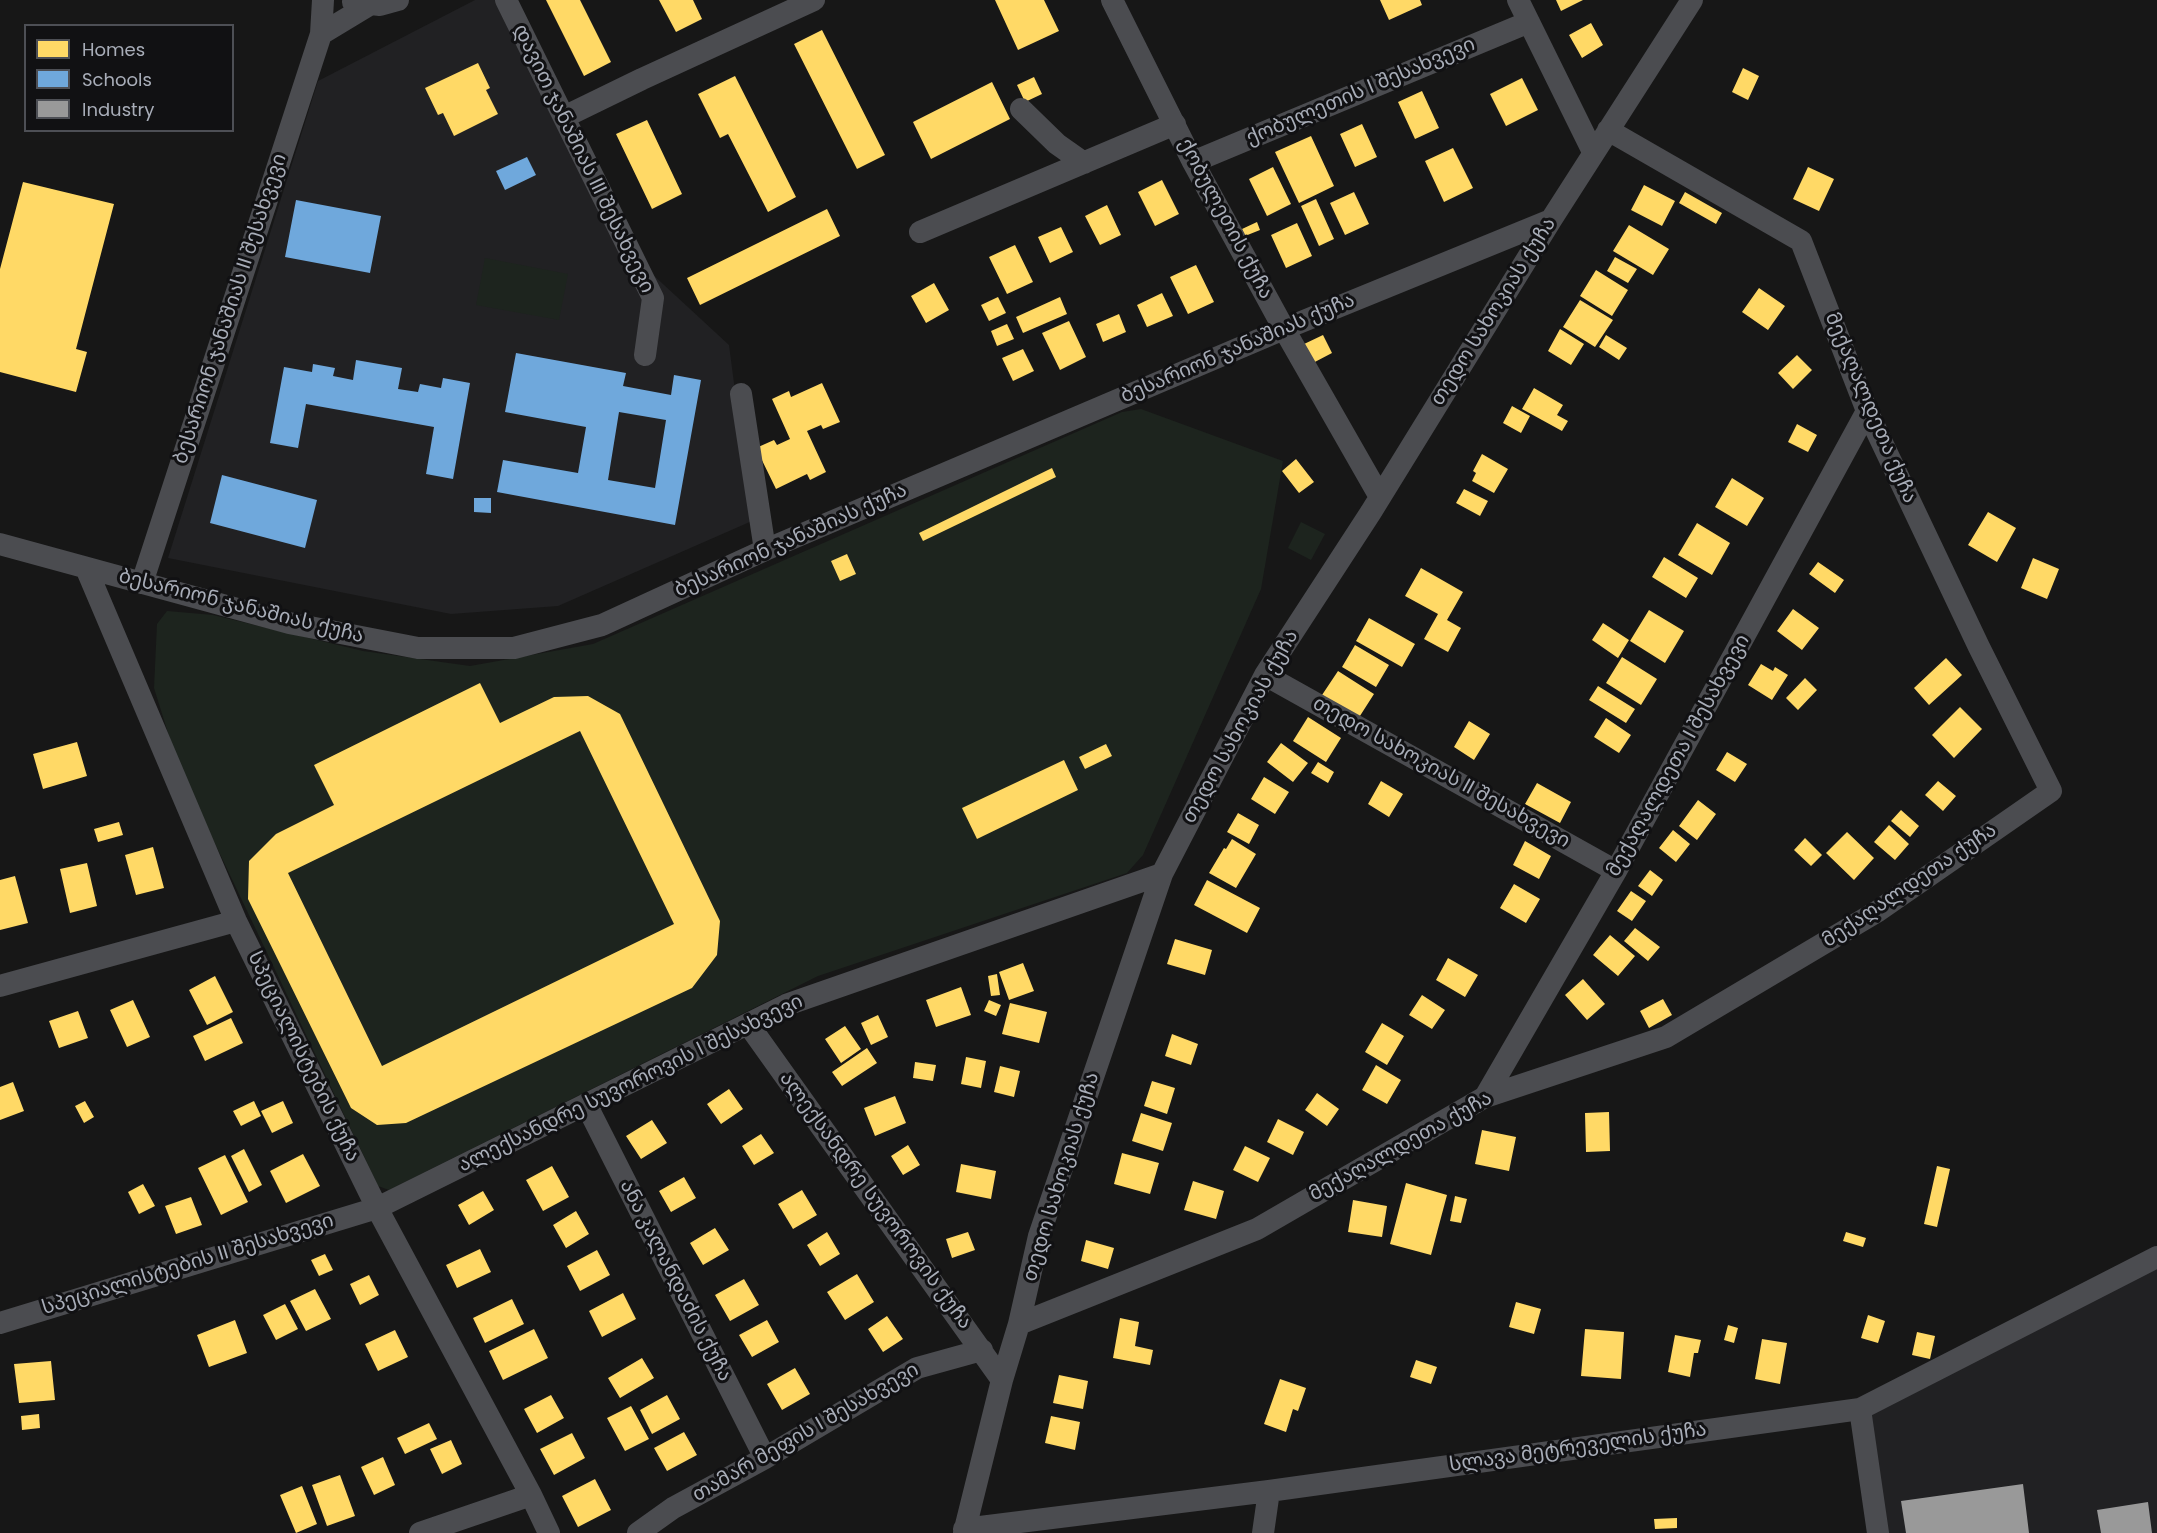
<!DOCTYPE html>
<meta charset="utf-8">
<style>
body{margin:0}
#map{position:relative;width:2157px;height:1533px;overflow:hidden;background:#171717;font-family:Poppins,sans-serif}
canvas{display:block}
.legend{position:absolute;left:24px;top:24px;width:210px;height:108px;box-sizing:border-box;background:#111113;border:2px solid #4d4f55;margin:0;padding:8px 10px;list-style:none;font-size:18px;color:#a8adb8}
.legend li{display:flex;align-items:center;gap:12px;height:30px}
.legend b{width:30px;border:2px solid #4d4f55}
</style>
<div id="map">
<canvas width="2157" height="1533"></canvas>
<ul class="legend">
<li><b style="height:16px;background:#ffd966"></b>Homes</li>
<li><b style="height:16px;background:#6fa8dc"></b>Schools</li>
<li><b style="height:16px;background:#999"></b>Industry</li>
</ul>
</div>
<script>
const ctx = document.querySelector('canvas').getContext('2d');
ctx.lineJoin = 'round';
function paint(path, color) { ctx.fillStyle = color; ctx.fill(path, 'evenodd'); }
function strokePath(path, color, width, dash) { ctx.strokeStyle = color; ctx.lineWidth = width; ctx.lineCap = dash ? 'butt' : 'round'; ctx.setLineDash(dash || []); ctx.stroke(path); }
function write(font, color, halo, rows, align = 'center') {
  ctx.font = font + ' Poppins,"Noto Sans Georgian",sans-serif'; ctx.lineWidth = 6; ctx.setLineDash([]); ctx.textBaseline = 'middle'; ctx.strokeStyle = halo; ctx.fillStyle = color; for (const [text, x, y, turn = 0] of rows) {
    ctx.save(); ctx.translate(x, y); ctx.rotate((+turn || 0) * Math.PI / 180); ctx.textAlign = isNaN(turn) ? turn : align; if (halo) ctx.strokeText(text, 0, 0); ctx.fillText(text, 0, 0); ctx.restore();
  }
}
const built = new Path2D(`
 M475,0H518L650,272L729,345L752,521L558,606L451,614L168,558L318,81Z
 M2157,1265V1533H1878L1860,1409Z`);
const green = new Path2D(`
 M485,258L568,274L559,320L476,305Z
 M1141,409L1283,461L1261,589L1143,855L1127,873L818,976L389,1190L378,1186L179,768L154,688L157,624L167,611L213,615L363,651L470,666L593,644L1122,412Z
 M1301,522L1325,534L1311,560L1288,548Z`);
const homes = new Path2D(`
 M546,0H580L611,62L584,76Z
 M659,0H693L702,19L676,32Z
 M995,0H1044L1059,31L1018,50Z
 M1380,0H1420L1422,5L1389,20Z
 M1556,0H1583L1561,11Z
 M1591,23L1603,45L1582,58L1569,35Z
 M822,30L885,155L857,169L794,44Z
 M478,63L490,88L486,90L498,114L454,136L443,113L438,115L425,88Z
 M1743,68L1759,76L1748,100L1732,92Z
 M735,76L796,197L768,212L728,134L720,138L698,94Z
 M1034,77L1042,94L1025,102L1017,85Z
 M1522,78L1538,110L1506,126L1490,94Z
 M992,82L1010,119L931,159L913,122Z
 M1422,91L1439,128L1415,139L1398,102Z
 M647,120L682,194L652,209L616,134Z
 M1362,124L1377,157L1355,167L1340,134Z
 M1311,136L1334,186L1299,203L1275,152Z
 M1453,148L1473,188L1444,202L1425,161Z
 M1273,167L1291,204L1267,216L1249,179Z
 M1808,167L1834,179L1819,211L1793,199Z
 M1162,180L1179,214L1155,226L1138,192Z
 M23,182L114,204L76,349L87,352L76,392L0,372V269Z
 M1644,185L1675,201L1662,226L1631,210Z
 M1354,192L1369,224L1345,235L1330,203Z
 M1685,192L1722,213L1716,224L1679,203Z
 M1316,199L1334,239L1319,246L1301,206Z
 M1107,205L1121,235L1100,245L1085,216Z
 M827,209L840,236L700,305L687,278Z
 M1257,222L1260,230L1245,236L1242,229Z
 M1297,223L1312,256L1286,268L1271,235Z
 M1629,225L1669,249L1653,275L1613,251Z
 M1061,227L1073,252L1050,263L1038,237Z
 M1015,245L1033,282L1007,294L989,257Z
 M1615,257L1637,269L1628,283L1607,271Z
 M1196,265L1214,302L1188,314L1170,277Z
 M1596,270L1628,290L1612,316L1580,296Z
 M934,283L949,310L926,323L911,296Z
 M1759,288L1785,306L1768,330L1742,312Z
 M1162,293L1173,316L1147,327L1137,305Z
 M998,297L1006,313L989,321L981,305Z
 M1060,297L1067,314L1023,333L1016,317Z
 M1580,300L1613,320L1595,347L1563,327Z
 M1119,314L1126,332L1103,342L1096,324Z
 M1069,321L1086,357L1060,370L1042,333Z
 M1007,324L1014,339L997,346L991,331Z
 M1560,329L1584,344L1571,365L1548,351Z
 M1323,335L1332,353L1311,364L1302,345Z
 M1606,335L1627,348L1619,360L1599,347Z
 M1023,349L1034,371L1013,381L1002,358Z
 M1797,355L1812,370L1793,389L1778,373Z
 M822,383L840,422L823,429L821,425L807,431L826,472L810,480L807,474L776,489L756,448L774,440L777,445L790,439L772,399L789,391L791,397Z
 M1534,388L1563,405L1557,415L1568,421L1562,431L1522,409Z
 M1512,406L1530,416L1521,433L1503,423Z
 M1797,424L1817,435L1808,452L1788,442Z
 M1482,454L1508,469L1494,493L1472,481L1476,473L1473,471Z
 M1296,459L1314,482L1299,493L1282,471Z
 M1052,468L1056,477L923,541L919,533Z
 M1732,478L1764,498L1747,526L1715,507Z
 M1464,489L1488,501L1480,516L1456,503Z
 M1988,512L2016,528L1997,562L1968,545Z
 M1697,523L1730,543L1712,575L1678,555Z
 M847,554L856,574L840,581L831,561Z
 M1664,557L1698,578L1686,598L1652,577Z
 M2033,558L2059,569L2047,599L2021,588Z
 M1818,562L1844,580L1835,593L1809,574Z
 M1421,568L1463,592L1447,620L1461,628L1448,652L1424,639L1438,614L1405,596Z
 M1793,609L1819,628L1802,650L1777,631Z
 M1649,610L1684,631L1665,663L1630,641Z
 M1369,618L1415,644L1402,667L1356,641Z
 M1603,623L1629,640L1618,658L1592,640Z
 M1355,645L1389,665L1376,687L1342,667Z
 M1622,657L1657,679L1641,705L1606,683Z
 M1946,658L1962,675L1929,705L1914,688Z
 M1761,664L1773,671L1775,667L1788,675L1772,700L1748,685Z
 M1338,671L1374,694L1358,719L1322,695Z
 M1805,678L1817,690L1798,710L1786,698Z
 M480,683L500,723L554,697L588,696L620,714L720,921L717,955L692,988L406,1123L377,1125L351,1108L248,899L249,861L276,834L334,805L314,765ZM580,731L674,924L382,1066L288,873Z
 M1598,686L1635,709L1626,723L1589,700Z
 M1960,707L1982,729L1954,758L1932,735Z
 M1308,717L1341,738L1326,762L1293,741Z
 M1606,718L1631,735L1619,753L1594,737Z
 M1469,721L1490,734L1474,760L1454,747Z
 M77,742L87,776L43,789L33,754Z
 M1281,743L1308,763L1293,782L1267,762Z
 M1106,744L1112,756L1085,769L1079,757Z
 M1727,752L1747,764L1735,782L1716,770Z
 M1064,760L1078,790L977,839L962,808Z
 M1318,762L1334,772L1328,783L1311,773Z
 M1264,777L1289,792L1275,814L1251,799Z
 M1381,781L1403,794L1389,817L1368,804Z
 M1938,781L1956,796L1943,811L1925,795Z
 M1537,783L1571,802L1560,823L1525,804Z
 M1698,800L1716,814L1697,840L1679,826Z
 M1901,810L1919,826L1910,837L1891,821Z
 M1238,813L1259,825L1249,844L1227,832Z
 M119,822L123,835L98,842L94,829Z
 M1889,825L1909,844L1895,860L1874,842Z
 M1673,830L1690,844L1676,862L1659,848Z
 M1847,832L1874,858L1854,880L1826,853Z
 M1805,838L1822,855L1811,866L1794,850Z
 M1232,839L1256,854L1236,888L1209,873L1224,848L1226,849Z
 M1525,841L1551,856L1539,879L1513,865Z
 M153,847L164,888L136,895L125,855Z
 M87,863L97,906L70,913L60,869Z
 M1650,870L1663,880L1652,896L1638,886Z
 M15,876L28,923L0,930V880Z
 M1207,880L1260,908L1247,933L1194,905Z
 M1514,884L1540,899L1526,923L1500,908Z
 M1631,891L1646,901L1632,921L1617,911Z
 M1635,928L1660,947L1648,961L1624,941Z
 M1610,935L1635,956L1618,976L1593,955Z
 M1175,939L1212,950L1205,975L1167,964Z
 M1448,958L1478,975L1465,997L1436,980Z
 M1023,963L1034,991L1009,1000L999,972Z
 M997,974L1000,995L991,996L988,976Z
 M215,976L233,1012L207,1025L189,990Z
 M1583,979L1605,1004L1587,1020L1565,995Z
 M961,987L971,1015L936,1027L926,1000Z
 M1422,995L1445,1010L1432,1029L1409,1015Z
 M1663,999L1672,1015L1649,1028L1640,1011Z
 M133,1000L150,1037L127,1047L110,1010Z
 M989,1000L1001,1005L996,1016L984,1011Z
 M1010,1003L1047,1012L1039,1043L1002,1034Z
 M78,1011L88,1038L59,1048L49,1021Z
 M878,1015L888,1037L871,1045L861,1023Z
 M231,1018L243,1043L205,1061L193,1036Z
 M1382,1023L1404,1036L1387,1065L1365,1052Z
 M845,1026L861,1049L841,1063L825,1039Z
 M1172,1034L1198,1044L1191,1065L1165,1056Z
 M867,1048L877,1063L842,1086L832,1072Z
 M966,1057L986,1061L981,1088L961,1084Z
 M915,1062L936,1065L933,1081L913,1078Z
 M1376,1065L1401,1080L1387,1104L1362,1090Z
 M1000,1066L1020,1071L1014,1097L994,1092Z
 M1152,1081L1175,1088L1167,1114L1144,1106Z
 M13,1082L24,1111L0,1120V1087Z
 M729,1089L743,1109L721,1124L707,1104Z
 M1317,1093L1339,1109L1327,1126L1305,1110Z
 M895,1096L906,1123L875,1136L864,1108Z
 M85,1101L94,1117L84,1123L75,1106Z
 M254,1101L261,1116L241,1126L233,1111Z
 M283,1101L293,1123L272,1133L261,1111Z
 M1609,1112L1610,1151L1586,1152L1585,1113Z
 M1141,1113L1172,1123L1163,1151L1132,1141Z
 M1278,1119L1304,1132L1293,1155L1267,1142Z
 M652,1120L667,1143L641,1159L626,1136Z
 M1482,1130L1516,1137L1509,1171L1475,1164Z
 M761,1134L774,1153L754,1165L742,1146Z
 M908,1145L920,1165L903,1175L891,1156Z
 M1245,1146L1270,1158L1258,1182L1233,1170Z
 M244,1149L262,1185L249,1192L231,1156Z
 M1122,1153L1159,1163L1150,1194L1114,1184Z
 M303,1154L320,1186L286,1203L270,1171Z
 M225,1155L248,1202L221,1215L198,1168Z
 M961,1164L996,1171L991,1199L956,1192Z
 M552,1166L569,1197L543,1211L526,1180Z
 M1937,1166L1950,1169L1937,1227L1924,1224Z
 M684,1177L696,1198L671,1212L659,1191Z
 M1193,1181L1224,1191L1216,1219L1184,1210Z
 M1406,1183L1447,1195L1431,1255L1390,1244Z
 M143,1184L155,1206L139,1214L128,1192Z
 M802,1190L817,1215L793,1229L778,1204Z
 M483,1191L494,1210L469,1225L458,1205Z
 M1455,1196L1467,1199L1461,1223L1450,1221Z
 M191,1197L202,1225L176,1234L165,1206Z
 M1353,1200L1387,1206L1382,1237L1348,1232Z
 M576,1211L589,1234L566,1248L553,1225Z
 M715,1228L729,1250L703,1265L690,1243Z
 M827,1232L840,1254L820,1266L807,1245Z
 M968,1232L975,1250L952,1258L946,1239Z
 M1846,1232L1866,1238L1863,1247L1843,1241Z
 M1086,1240L1114,1248L1108,1269L1081,1261Z
 M480,1249L491,1272L457,1288L446,1265Z
 M597,1250L610,1275L580,1291L567,1266Z
 M325,1254L333,1270L319,1276L311,1260Z
 M857,1274L874,1302L845,1320L827,1292Z
 M369,1275L379,1295L360,1305L350,1284Z
 M744,1279L759,1305L730,1321L715,1295Z
 M315,1289L331,1319L306,1331L290,1301Z
 M623,1293L636,1319L602,1337L589,1311Z
 M512,1299L524,1324L485,1343L473,1318Z
 M1516,1302L1541,1309L1534,1334L1509,1327Z
 M285,1304L298,1329L276,1340L263,1315Z
 M1868,1315L1885,1321L1878,1343L1861,1338Z
 M887,1316L903,1339L883,1352L868,1329Z
 M1120,1318L1139,1322L1135,1346L1153,1350L1150,1365L1113,1358Z
 M235,1320L247,1353L209,1367L197,1335Z
 M767,1320L779,1342L752,1357L739,1335Z
 M1728,1325L1738,1328L1734,1343L1724,1340Z
 M534,1329L548,1358L503,1380L489,1351Z
 M1585,1329L1624,1332L1621,1379L1581,1376Z
 M395,1330L408,1357L378,1371L365,1344Z
 M1917,1332L1935,1336L1930,1359L1912,1355Z
 M1675,1335L1701,1340L1698,1353H1694L1690,1377L1668,1372Z
 M1762,1339L1787,1343L1780,1384L1755,1379Z
 M642,1358L654,1378L620,1398L608,1378Z
 M1416,1360L1437,1367L1431,1384L1410,1377Z
 M51,1361L55,1400L19,1403L14,1364Z
 M795,1368L810,1394L782,1410L767,1384Z
 M1059,1375L1088,1381L1083,1409L1053,1403Z
 M1280,1379L1306,1388L1298,1411L1293,1409L1286,1432L1264,1424Z
 M551,1395L564,1418L537,1433L524,1409Z
 M667,1395L680,1419L652,1434L640,1410Z
 M631,1406L649,1439L625,1451L607,1418Z
 M39,1414L40,1428L22,1430L21,1416Z
 M1051,1416L1080,1422L1075,1450L1045,1443Z
 M429,1423L437,1439L405,1454L397,1438Z
 M684,1432L697,1455L667,1471L654,1448Z
 M572,1433L585,1458L554,1475L540,1449Z
 M451,1440L462,1464L442,1474L430,1449Z
 M383,1457L395,1485L374,1495L361,1467Z
 M340,1475L355,1516L327,1526L312,1485Z
 M595,1479L611,1510L578,1527L562,1496Z
 M302,1486L317,1524L296,1533L280,1495Z
 M1677,1518V1528L1655,1529L1654,1519Z`);
const schools = new Path2D(`
 M527,157L536,175L505,190L496,171Z
 M296,200L381,216L370,273L285,257Z
 M516,353L626,373L623,386L671,395L674,375L701,380L675,525L497,492L503,460L578,473L586,427L505,412ZM619,412L666,420L655,488L608,480Z
 M356,360L402,368L398,389L418,392L420,384L441,388L443,378L470,383L453,479L426,474L434,427L306,404L298,448L270,443L284,367L312,372L313,364L335,368L333,376L353,380Z
 M222,475L317,500L305,548L210,523Z
 M474,498H491V513L474,512Z`);
const industry = new Path2D(`
 M2023,1484L2029,1533H1906L1901,1501Z
 M2148,1502L2152,1533H2101L2097,1510Z`);
const minor = new Path2D(`
 M506,0L653,298L645,355
 M1112,0L1193,162L1284,329L1380,497
 M1518,0L1593,152
 M353,2L380,5L398,0
 M321,34L369,5
 M1021,109L1057,144L1084,163
 M564,117L642,79L814,0
 M1193,162L1529,22
 M920,232L1175,124
 M741,394L765,550
 M0,544L289,623L418,648H514L602,625L765,550L1284,329L1551,220
 M86,568L236,921L377,1208L531,1495L549,1533
 M142,583L321,34L323,0
 M1265,675L1616,871
 M0,986L236,921
 M748,1024L1002,1380
 M1485,1097L1616,871L1867,411
 M586,1104L765,1458
 M0,1323L377,1208L786,1005L1162,874
 M1019,1324L1257,1229L1485,1097L1666,1037L1878,911L2051,791L1979,647L1867,411L1801,241L1608,130
 M1860,1409L1878,1533
 M964,1529L1269,1491L1860,1409L2157,1257
 M420,1533L531,1495
 M638,1533L673,1508L765,1458L917,1368L982,1350
 M964,1533L1002,1380L1019,1324L1039,1236L1162,874L1265,675L1371,512L1551,220L1692,0
 M1263,1533L1269,1491`);
const streetNames = [
 ["ქობულეთის I შესახვევი",1361,92,-23],
 ["დავით ჯანაშიას III შესახვევი",583,159,64],
 ["ქობულეთის ქუჩა",1225,219,62],
 ["ბესარიონ ჯანაშიას II შესახვევი",231,309,-72],
 ["თედო სახოკიას ქუჩა",1494,312,-58],
 ["ბესარიონ ჯანაშიას ქუჩა",1238,349,-23],
 ["მექაღალდეთა ქუჩა",1870,408,67],
 ["ბესარიონ ჯანაშიას ქუჩა",791,541,-24],
 ["ბესარიონ ჯანაშიას ქუჩა",241,607,14],
 ["თედო სახოკიას ქუჩა",1241,727,-61],
 ["მექაღალდეთა I შესახვევი",1679,756,-61],
 ["თედო სახოკიას II შესახვევი",1441,773,29],
 ["მექაღალდეთა ქუჩა",1910,886,-34],
 ["სპეციალისტების ქუჩა",303,1057,64],
 ["ალექსანდრე სუვოროვის I შესახვევი",631,1084,-26],
 ["მექაღალდეთა ქუჩა",1401,1147,-29],
 ["თედო სახოკიას ქუჩა",1062,1177,-73],
 ["ალექსანდრე სუვოროვის ქუჩა",875,1201,54],
 ["სპეციალისტების II შესახვევი",188,1265,-17],
 ["ანა კალანდაძის ქუჩა",675,1281,63],
 ["თამარ მეფის I შესახვევი",806,1433,-30],
 ["სლავა მეტრეველის ქუჩა",1578,1448,-8]
];
paint(built, '#212123');
paint(green, '#1d241e');
paint(homes, '#ffd966');
paint(schools, '#6fa8dc');
paint(industry, '#999');
strokePath(minor, '#4b4c50', 22);
write('20px', '#a8adb8', '#111113', streetNames);
</script>
